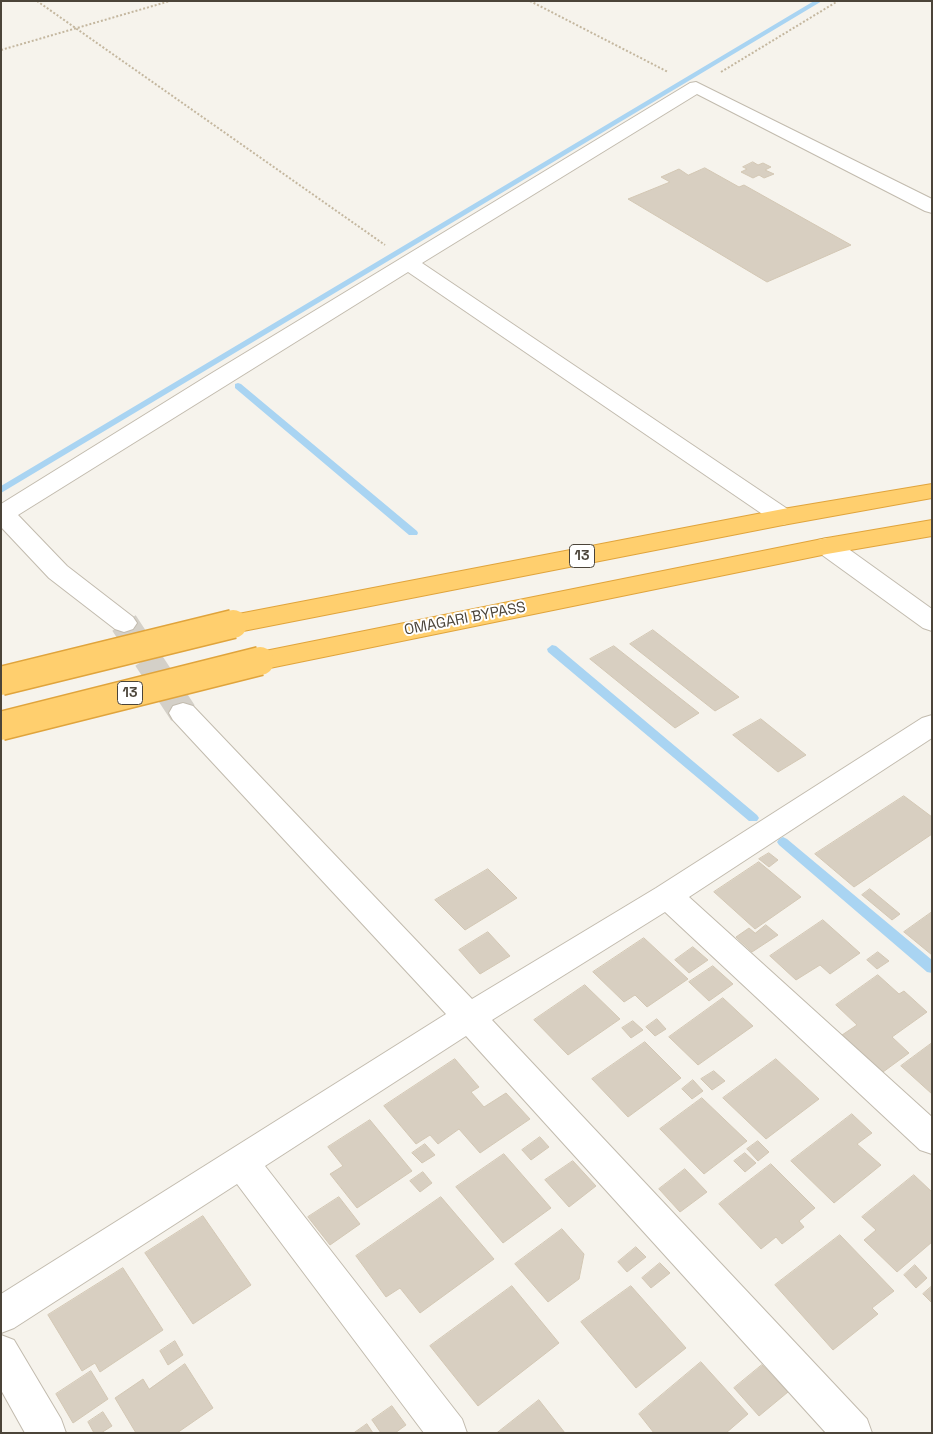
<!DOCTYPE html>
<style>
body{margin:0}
#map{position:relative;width:933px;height:1434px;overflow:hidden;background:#f6f3ec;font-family:"Space Grotesk",sans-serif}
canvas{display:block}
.frame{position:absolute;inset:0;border:2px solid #4b4439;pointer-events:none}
</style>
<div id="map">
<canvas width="933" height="1434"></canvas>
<div class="frame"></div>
</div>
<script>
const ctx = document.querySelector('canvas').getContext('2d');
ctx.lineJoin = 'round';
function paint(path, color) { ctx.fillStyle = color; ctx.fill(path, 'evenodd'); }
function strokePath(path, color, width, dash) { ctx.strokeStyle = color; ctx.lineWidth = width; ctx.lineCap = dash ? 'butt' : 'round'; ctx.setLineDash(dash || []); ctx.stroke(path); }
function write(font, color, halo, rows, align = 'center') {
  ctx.font = font + ' "Space Grotesk",sans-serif'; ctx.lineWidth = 4; ctx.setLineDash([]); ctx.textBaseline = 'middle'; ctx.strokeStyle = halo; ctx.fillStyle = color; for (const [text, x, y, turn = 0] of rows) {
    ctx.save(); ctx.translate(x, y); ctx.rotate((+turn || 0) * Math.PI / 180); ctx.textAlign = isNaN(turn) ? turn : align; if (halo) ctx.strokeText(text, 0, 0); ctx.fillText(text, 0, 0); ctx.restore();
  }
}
const stream = new Path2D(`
 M814,1H822L1,493V486Z
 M238,383L241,384L417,531L418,533L417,535H409L235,388V384Z
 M552,645L556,646L757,815L759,818L757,821H749L548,652L547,649Z
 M783,837L787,839L932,960V973L927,972L779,845L777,842L779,839Z`);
const building = new Path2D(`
 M753,162L758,165L763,163L771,167L765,170L774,174L764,178L759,175L753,178L741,172L747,169L743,167Z
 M705,168L739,187L744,185L851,245L767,282L628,199L670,182L661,177L679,169L688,175Z
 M653,630L739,697L715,711L630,644Z
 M614,646L699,713L675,728L590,659Z
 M761,719L806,755L778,772L733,735Z
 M904,796L932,817V834L854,887L815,854Z
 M769,853L778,860L769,867L759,859Z
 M759,862L801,897L755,929L714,892Z
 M488,869L517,898L465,930L435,900Z
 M870,889L900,914L892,920L862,895Z
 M932,912V955L904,932Z
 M823,920L860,953L830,974L820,965L796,980L770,956Z
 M766,925L778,935L752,952L736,937L749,928L755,933Z
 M488,932L510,956L480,974L459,950Z
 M644,938L688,979L647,1007L635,995L624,1002L593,972Z
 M693,947L708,960L689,973L675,960Z
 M878,952L889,961L877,969L867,960Z
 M713,966L733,984L709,1001L689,982Z
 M878,975L899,994L904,991L927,1012L892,1037L909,1053L883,1072L842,1035L857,1025L836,1005Z
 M585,985L620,1019L568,1055L534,1020Z
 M723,998L753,1026L698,1065L669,1037Z
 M657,1019L666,1029L655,1036L646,1027Z
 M633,1021L643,1030L631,1038L622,1028Z
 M645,1042L681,1078L628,1117L592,1079Z
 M932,1043V1094L901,1066Z
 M455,1059L479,1087L471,1092L484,1107L506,1093L530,1119L480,1153L459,1129L438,1144L430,1135L416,1144L384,1106Z
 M776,1059L819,1099L766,1139L723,1098Z
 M714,1071L725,1081L712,1090L701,1079Z
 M693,1080L703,1091L692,1099L682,1089Z
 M702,1098L747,1141L704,1174L660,1129Z
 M852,1114L872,1133L857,1144L881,1165L834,1203L791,1161Z
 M370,1120L412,1171L357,1208L330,1174L343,1166L328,1147Z
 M540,1137L549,1147L531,1160L522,1150Z
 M758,1141L769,1152L758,1161L747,1149Z
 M425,1144L435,1155L422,1163L412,1153Z
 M745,1153L756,1163L745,1172L734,1161Z
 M504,1154L551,1208L503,1243L456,1187Z
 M573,1161L596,1186L569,1207L545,1180Z
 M771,1164L815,1208L799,1221L804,1227L782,1244L776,1237L761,1249L719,1204Z
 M685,1169L707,1192L680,1212L659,1189Z
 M423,1172L432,1183L420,1192L410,1181Z
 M914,1175L932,1192V1242L897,1272L864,1240L876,1230L862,1217Z
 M339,1197L360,1224L330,1245L308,1217Z
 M441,1197L494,1259L420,1313L400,1288L386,1297L356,1256Z
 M203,1216L251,1285L193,1324L145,1253Z
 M562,1229L584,1254L579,1279L548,1302L515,1264Z
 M840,1235L894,1291L872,1308L878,1314L833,1350L775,1285Z
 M636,1247L646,1257L627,1272L618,1262Z
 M660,1263L670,1273L651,1288L642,1278Z
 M915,1265L927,1278L916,1288L904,1275Z
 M123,1268L163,1330L100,1372L95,1363L82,1371L48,1315Z
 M512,1286L559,1343L478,1406L430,1346Z
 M631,1286L686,1348L636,1388L581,1322Z
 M932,1286V1303L923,1294Z
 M175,1341L183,1355L168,1365L160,1351Z
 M701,1362L748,1414L726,1433H654L639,1414Z
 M185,1364L213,1408L177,1433H136L115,1398L143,1379L149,1389Z
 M762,1365L788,1392L759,1416L734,1388Z
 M91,1371L108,1399L73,1423L56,1394Z
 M539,1400L565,1433H497Z
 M392,1406L406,1425L395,1433H381L372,1420Z
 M103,1412L112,1426L101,1433H94L88,1422Z
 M367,1424L373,1433H354Z`);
const streetTunnel = new Path2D(`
 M124,623L183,713`);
const path = new Path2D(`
 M37,1L385,245
 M530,1L668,72
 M1,50L170,1
 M721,72L838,1`);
const street = new Path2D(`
 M696,82L932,199V213L925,211L697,94L422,263L792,512L795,517L792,522L783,525L774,522L408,272L18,515L67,566L133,617L137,623L133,629L124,632L115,629L49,578L1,527V504L212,373L690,83Z
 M827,538L836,540L932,609V631L923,628L818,552L815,546L818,540Z
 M183,703L193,706L472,999L656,888L922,718L932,715V738L689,897L932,1117V1154L920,1150L665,912L492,1020L867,1419L872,1433H826L466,1036L265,1166L462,1419L467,1433H424L237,1184L14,1328L1,1333V1294L446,1014L173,720L169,713L173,706Z
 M1,1335L14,1340L61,1419L66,1433H25L1,1390Z`);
const highway = new Path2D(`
 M932,484V498L783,525L233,633L224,630L220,624L224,618L233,615L783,509Z
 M932,520V536L827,554L260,670L251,667L247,661L251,655L260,652L827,538Z`);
const highwayBridge = new Path2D(`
 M1,681L233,624
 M1,726L260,661`);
const shields = [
 [582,556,25],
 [130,693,25]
];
const shieldNames = [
 ["13",582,556],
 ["13",130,693]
];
const streetNames = [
 ["OMAGARI BYPASS",465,619,-11]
];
paint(stream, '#a9d4f2');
paint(building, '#d8cfc1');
strokePath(building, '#d3c7b4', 1);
strokePath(streetTunnel, '#d4d0c8', 28, [28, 14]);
strokePath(street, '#c2bbae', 2);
strokePath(highway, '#e0a43c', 2);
strokePath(path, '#c4b79f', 2, [2, 2]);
paint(street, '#fff');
paint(highway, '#ffcf6e');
strokePath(highwayBridge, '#e0a43c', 31, []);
strokePath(highwayBridge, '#ffcf6e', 28);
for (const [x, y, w] of shields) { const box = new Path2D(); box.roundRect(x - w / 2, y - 11.5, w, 23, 4); ctx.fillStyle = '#fff'; ctx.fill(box); strokePath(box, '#4b4439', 1); }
write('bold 14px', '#4b4439', null, shieldNames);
write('15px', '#4b4439', '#fff', streetNames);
</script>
